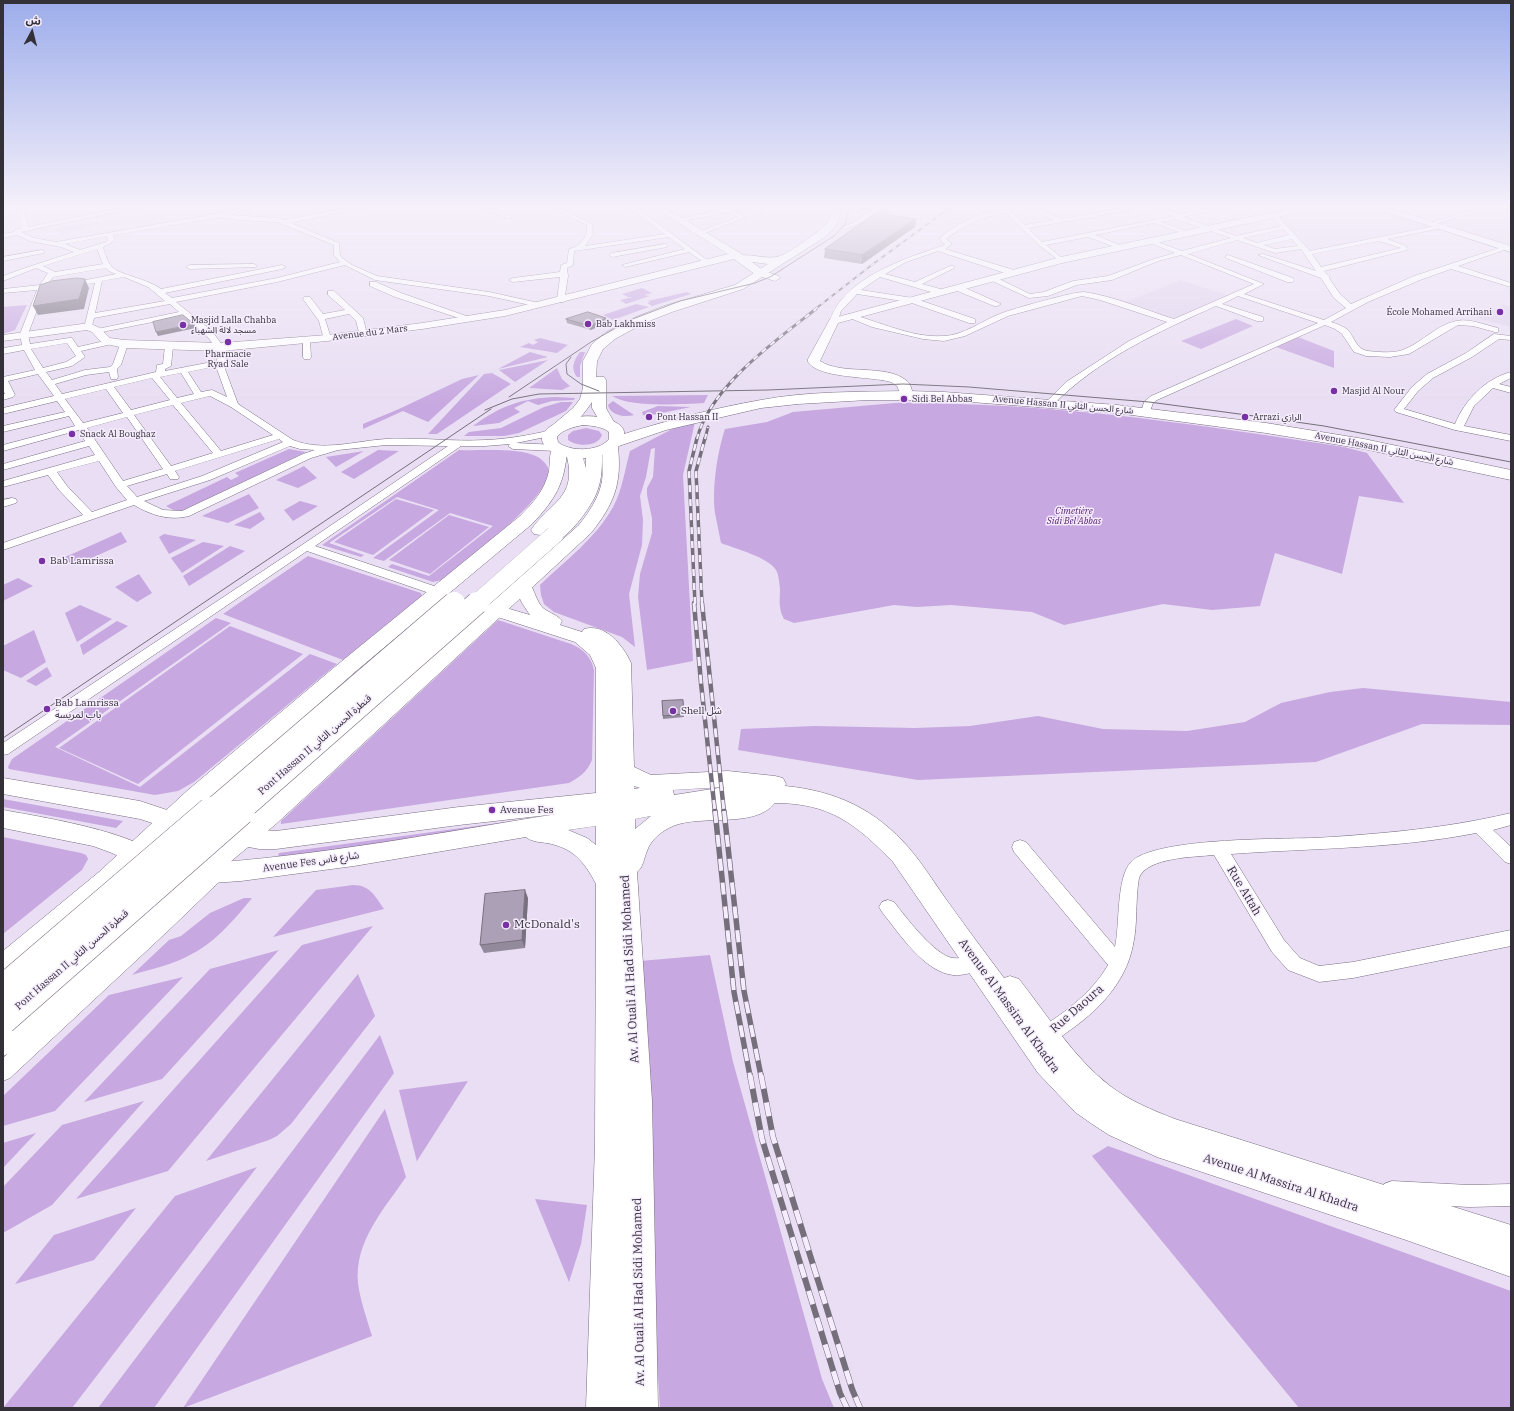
<!DOCTYPE html>
<meta charset="utf-8">
<style>
body{margin:0}
#map{position:relative;width:1514px;height:1411px;overflow:hidden;background:#e9def3;font-family:"IBM Plex Serif","Noto Sans Arabic",serif}
canvas{display:block}
.frame{position:absolute;inset:0;border:4px solid #343038;pointer-events:none}
.north{position:absolute;left:12px;top:12px;width:40px;height:40px;-webkit-text-stroke:3px #f5ecfd;paint-order:stroke;rotate:7deg;font-size:11px;font-weight:700;line-height:16px;text-align:center;color:#343038}
.north::after{content:'';display:block;margin:auto;width:14px;height:18px;background:#343038;clip-path:polygon(50% 0,100% 100%,50% 72%,0 100%)}
</style>
<div id="map">
<canvas width="1514" height="1411"></canvas>
<div class="frame"></div>
<div class="north">ش</div>
</div>
<script>
const ctx = document.querySelector('canvas').getContext('2d');
ctx.lineJoin = 'round';
function paint(path, color) { ctx.fillStyle = color; ctx.fill(path, 'evenodd'); }
function strokePath(path, color, width, dash) { ctx.strokeStyle = color; ctx.lineWidth = width; ctx.lineCap = dash ? 'butt' : 'round'; ctx.setLineDash(dash || []); ctx.stroke(path); }
function write(font, color, halo, rows, align = 'center') {
  ctx.font = font + ' "IBM Plex Serif","Noto Sans Arabic",serif'; ctx.lineWidth = 3; ctx.setLineDash([]); ctx.textBaseline = 'middle'; ctx.strokeStyle = halo; ctx.fillStyle = color; for (const [text, x, y, turn = 0] of rows) {
    ctx.save(); ctx.translate(x, y); ctx.rotate((+turn || 0) * Math.PI / 180); ctx.textAlign = isNaN(turn) ? turn : align; if (halo) ctx.strokeText(text, 0, 0); ctx.fillText(text, 0, 0); ctx.restore();
  }
}
const built = new Path2D(`
 M1315,207H1371L1439,229L1305,253L1275,215Z
 M1499,207H1511V247L1435,223Z
 M96,221L101,224L63,235L53,229Z
 M1180,280L1231,296L1177,319L1126,302Z
 M1504,305L1511,306V327L1477,318Z`);
const green = new Path2D(`
 M642,288L652,293L644,295L650,296L626,304L620,300L633,297H628L622,294Z
 M687,292L691,294L652,306L647,303L650,302L648,301Z
 M636,304L649,307L613,320L603,315Z
 M27,305L15,330L3,334V307Z
 M1236,319L1253,326L1201,349L1181,341Z
 M1298,337L1334,351V368L1276,347Z
 M540,338L568,345L557,353L520,347L529,343L533,345L538,342L534,340Z
 M530,352L548,357L498,369Z
 M580,352H585L580,366V377H577C570,368 574,360 580,352Z
 M548,360L515,382L499,370Z
 M557,368L562,379L570,386L562,390L529,388Z
 M492,373L511,384L437,434H428L484,374Z
 M479,375L428,422L403,411L363,429V424L399,409L462,379Z
 M708,395L704,403C680,404 632,408 612,396Z
 M556,397L575,398L574,400L552,401L538,405L528,401L514,408L520,412L499,423L473,426C500,406 522,398 556,397Z
 M613,401L634,415C625,418 610,415 608,405Z
 M561,402H573L566,411L519,433L504,436H464L469,432L501,428L544,407Z
 M895,403C924,402 954,404 983,405C1105,410 1224,429 1344,447L1367,453L1404,503L1359,496L1342,574L1275,553L1260,606L1212,610L1163,604L1064,625L1032,612L951,605L917,607L894,605L794,623L784,619C778,608 780,600 780,588C779,582 779,575 776,570C768,557 736,549 721,543C719,533 717,523 715,513C712,488 717,453 725,429L767,422L793,412Z
 M658,406L691,407L647,416L643,415L642,412Z
 M695,422L683,475L693,661L647,670L638,597L640,574L652,533V518L647,495V488L653,477L655,448L651,449L646,477L640,496L643,520L642,545L629,594L635,647L622,637L554,612L544,604L541,595L540,585C565,561 596,538 613,507C622,491 625,469 630,451L676,427Z
 M586,428L599,431L602,435C598,447 577,447 568,440V435L573,431Z
 M289,449L306,452L183,511H175L166,506L227,477L231,480L239,476L235,473Z
 M378,450L399,451L354,479L341,472Z
 M459,450C482,451 518,447 538,457C541,459 547,464 548,468C556,495 462,563 442,580L433,582L388,567L392,564L429,576L493,526L450,513L384,561L373,558L439,510L397,497L329,543L364,555L361,557L322,545Z
 M364,451L336,467L326,457Z
 M304,466L317,478L298,488L276,480Z
 M249,494L259,508L228,523L202,516Z
 M396,499L434,510L373,555L334,542Z
 M300,501L318,506L293,521L284,510Z
 M260,512L265,519L250,529L234,525Z
 M449,515L489,527L430,574L389,560Z
 M121,532L127,542L74,566L63,558Z
 M164,534L196,540L169,554L159,537Z
 M203,542L224,546L182,573L171,558Z
 M230,546L245,551L189,586L183,576Z
 M308,556L421,593L422,596L343,660L223,614Z
 M139,574L152,593L137,602L115,587Z
 M18,578L33,586L3,601V585Z
 M80,605L112,619L77,642L65,613Z
 M216,618L231,623L55,747L140,787L310,654L337,664L194,782L178,791L155,795L9,769L8,767L12,759Z
 M498,620L571,644C583,649 591,656 594,670L592,760C587,772 580,777 569,783L281,824V821Z
 M117,621L128,626L83,655L80,645Z
 M230,626L303,654L138,784L59,748Z
 M34,630L46,662L21,678L3,670V646Z
 M47,667L52,676L36,686L26,681Z
 M1363,688L1511,702V725L1422,724L1316,762L918,780L738,750L741,729L815,726L915,728L970,726L1038,716L1103,729L1187,731L1245,722L1281,703L1330,692Z
 M3,799L123,821L116,828L3,807Z
 M534,818V822L277,858L279,853Z
 M3,837L81,853L86,855L88,859L82,870L3,934Z
 M353,885C370,885 375,896 384,909L273,937L316,890Z
 M244,898H252C234,920 214,944 188,956C171,965 151,969 132,975L169,940L181,936L210,913Z
 M373,926L168,1171L76,1199L302,945Z
 M279,950L162,1079L84,1102L210,969Z
 M710,955L733,1062L822,1379L834,1408H660L642,1132L640,961Z
 M358,974L375,1016L291,1124L277,1136L269,1140L206,1161Z
 M183,977L55,1111L3,1126V1096L109,995Z
 M380,1035L394,1073L154,1408H98Z
 M468,1081L417,1161V1162L399,1090Z
 M144,1101L52,1205L3,1233V1187L62,1125Z
 M385,1109L406,1177C385,1208 354,1241 358,1283C360,1300 367,1319 372,1336L183,1408Z
 M36,1133L3,1168V1143Z
 M1108,1146L1511,1291V1408H1299L1092,1156Z
 M257,1167L72,1408H3L175,1196Z
 M535,1199L587,1205L581,1244L569,1282Z
 M136,1208L94,1260L15,1284L54,1235Z`);
const street = new Path2D(`
 M17,207H23L28,227L126,207H140L21,232L34,238L56,242L221,213L243,207H254L230,215L278,218L284,220L351,207H366L291,223L339,243L340,255L342,258L352,265L377,276L489,292L539,303L543,305L539,307L489,296L375,280L345,265L277,282L176,302L211,330L226,350L225,369L238,404L293,440C323,452 355,441 386,439C419,437 453,442 486,440C509,439 530,435 552,430L555,431L557,433L555,435L516,443L556,445L561,448L556,451L513,449L508,446L510,444L485,446H461L315,546L443,589L445,592L443,595H435L307,551L8,754L3,755V743L302,545L448,446L386,445L338,450L311,458L189,516C169,521 151,515 134,505L3,550V543L83,515L59,490L48,475L3,487V481L95,455L89,446L3,470V464L85,441L79,430L3,451V445L75,426L69,416L3,432V426L65,412L57,401L3,414V408L54,396L38,374L8,381L15,395L13,397L3,400V394H5L3,390V377L35,370L24,350L3,354V348L22,345L20,334L37,290L3,293V289L40,285L48,273L36,268L3,281V276L25,268L74,252L61,247L30,241L17,235L3,238V234L14,232L15,230L22,228ZM222,217L237,220L277,222L334,245V255L340,262L277,278L172,298L165,293L282,269L286,267L282,265L161,289C148,279 120,275 112,267C107,261 105,254 103,247L114,241L115,240L113,235ZM107,236L108,240L106,242L80,250L65,244ZM97,249L103,264L55,272L43,266ZM106,268L109,271L116,274L76,282L48,284L53,277ZM124,277L148,287L165,301L95,313L102,281ZM95,283L85,324L86,326H92L94,318L170,304L179,312L97,329L93,331L94,333H97L183,316L205,334L218,350L217,361L165,371V369L171,366L173,346L169,344L165,346L163,364L157,365L156,372L62,394L55,384L86,375L109,372L111,379H117L118,377L117,369L121,365L128,344L127,342H121L113,364L110,367L85,370L52,380L46,372L72,366L85,357L81,351L112,344L113,342L109,340L78,347L72,338H69L30,344L28,334L45,289ZM67,343L76,356L66,362L43,368L31,349ZM217,366V369L227,397L212,390L201,392L188,372ZM181,373L194,394L177,398L160,377ZM152,378L170,400L131,410L114,387ZM106,389L123,413L83,423L65,399ZM210,396L231,407L273,435L221,451L181,403ZM173,405L213,453L171,466L134,415ZM127,417L163,469L123,481L87,428ZM279,439L283,442L202,476L137,497L127,486L167,474L170,479H178L179,477L175,471ZM290,446L300,449L315,450L303,454L182,511L163,510L144,501L210,480ZM99,461L116,487L127,500L92,512L67,486L57,472Z
 M479,207H489L512,217L507,218Z
 M628,207H636L711,263L706,264L689,252L625,267L622,265L685,249L669,237L574,251L573,265L567,268L568,276L564,302H558L557,300L560,277L513,282L509,280L513,278L560,272L561,265L567,263L569,249C581,246 588,238 587,225L557,210V208H561L592,224L593,234L585,246L665,234Z
 M726,207H753L762,213L757,214L746,209L735,211L746,217L700,235L698,234V232L738,217L728,212L678,222L675,220L724,209Z
 M876,207H884L857,225L845,229L842,227L853,223Z
 M1003,207H1009L1010,210L1025,225L1054,220L1026,207H1035L1062,219L1126,207L1130,209L1127,211L1028,228L1042,242L1174,216L1154,207H1164L1181,214L1215,207H1229L1183,217L1236,236L1281,226L1271,215L1276,214L1310,251L1445,224L1447,225V227L1387,239L1406,246L1408,249L1407,250L1324,271L1330,277L1329,278L1340,294L1351,304L1414,276L1505,246L1508,248L1507,249L1458,266L1511,283V287L1451,269L1420,280L1368,302L1331,322C1337,324 1343,326 1348,330C1355,338 1356,349 1368,351C1379,352 1395,354 1405,349C1422,342 1437,325 1456,321C1469,318 1485,325 1498,328V332H1495L1473,326L1458,325L1409,354L1390,357L1366,356L1354,352L1342,334L1335,329L1325,325L1157,400L1153,403L1149,414L1146,415L1141,412L1144,402L1151,396L1318,323L1238,296L1222,304L1263,317V321H1257L1216,306C1158,332 1098,359 1053,405L1050,406L1045,403L1066,382L1129,341L1167,322L1100,300L1082,296L1008,316L965,336L944,341L923,339L872,327L845,316L849,314C879,321 911,338 943,336C963,336 983,320 1002,313C1012,309 1076,291 1084,292C1114,296 1145,310 1174,319L1254,284L1181,255L1158,261L1112,280L1077,285L1048,296L1029,298L988,279L992,277H995L1030,294L1044,292L1073,281L1108,276L1154,259L1175,253L1148,242V240H1152L1182,251L1231,238L1176,219L1161,222L1189,232V234H1185L1154,223L1095,235L1122,246L1123,247L1120,249L1088,237L1046,245L1063,259V261L1061,262L1039,245L1006,213C983,216 964,225 946,239L952,244L945,249L1017,271V275H1011L938,251L906,262L885,274L915,282L950,266H954V268L922,284L944,290V294H938L880,277L861,290L913,298L975,319V323H969L909,302L857,294L841,311L837,323H831L830,321C843,278 906,258 945,245L940,239L941,237C959,222 980,212 1004,210ZM1283,229L1289,235L1257,243L1243,238ZM1292,239L1298,246L1275,249L1264,245ZM1237,240L1275,253L1301,249L1316,271L1263,254L1258,255L1321,278L1334,298L1346,308L1324,320L1244,294L1264,284L1188,254ZM1379,241L1401,248L1321,267L1312,254Z
 M1277,207H1287L1295,211L1292,213Z
 M1481,207H1492L1435,224L1430,223Z
 M665,244L667,245V247L612,257L609,255L612,253Z
 M42,250L44,251V253L3,261V257Z
 M1228,255L1293,278L1294,280L1293,282H1287L1226,258V256Z
 M254,264L257,266L256,267L190,269L186,267L190,265Z
 M370,282H376L401,293L472,318L468,320H465L395,297L370,286Z
 M955,286H961L1001,304L997,306H994L955,290Z
 M328,291H334L363,318L367,334L366,336H360L356,321L349,314L325,319L331,338L330,340H324L319,321L303,299L304,297H310L323,314L345,310L328,295Z
 M1494,334L1511,336V340L1499,339L1472,357L1433,378L1418,391L1404,409L1455,424C1465,400 1485,379 1511,372V378L1499,384L1511,387V393L1493,388L1474,406L1464,426L1511,435V441L1455,430L1396,412L1394,410L1412,387L1427,374L1466,353Z
 M303,338H306L310,340L311,357L310,359H304L303,357Z
 M12,498L16,499L17,501L16,503L3,507V500Z
 M1511,813V825L1493,830L1511,847V864L1505,862L1476,833C1395,849 1313,848 1231,854L1284,940L1300,958L1319,966L1353,962L1511,930V946L1353,978L1319,982L1288,970L1272,952L1214,855C1195,857 1147,857 1139,878C1135,900 1138,923 1133,945C1126,983 1097,1012 1066,1033C1058,1039 1050,1045 1040,1049L1033,1047L1030,1040L1033,1033C1061,1015 1091,995 1108,965L1014,852L1012,847L1014,842L1020,840L1026,842L1115,947C1120,925 1116,878 1131,862C1154,838 1277,839 1313,838C1336,837 1359,835 1382,833C1426,829 1469,823 1511,813Z
 M217,866L223,868L225,873L223,878L170,929L10,1078L3,1081V1058L158,919L211,868Z
 M888,900L894,902C905,916 935,956 953,958C964,960 973,953 983,957L986,963L983,969C974,972 963,976 953,975C924,972 899,933 882,912L879,907L882,902Z
 M1392,1181L1469,1185L1511,1184V1206L1469,1207L1392,1203L1384,1200L1381,1192L1384,1184Z`);
const secondary = new Path2D(`
 M653,207H664L740,253L764,271L779,276L780,278L775,281L756,275L734,259L505,316L422,329L327,341L221,351L124,348L102,343L92,332L87,330L3,341V335L89,323L100,328L110,338L124,340L221,343L327,335L422,323L505,310L728,254Z
 M1297,207H1315L1311,210L1062,263L838,323L820,361C843,376 886,363 907,381C911,384 912,391 913,395L912,398H902L897,386L891,382C870,376 820,379 808,362V359L830,319L1061,257Z
 M1371,207H1385L1511,246V252Z
 M523,581L529,582C535,591 536,601 543,608C549,613 558,615 562,621L560,625L582,632L584,629C605,623 623,645 631,663L634,767L651,775L728,771L775,776L783,778L786,784L785,786C836,791 875,809 909,848C921,862 932,879 943,895C963,923 983,950 1004,978L1010,976L1019,979C1048,1016 1073,1057 1110,1086C1130,1101 1152,1110 1175,1119L1511,1225V1277L1406,1240L1157,1157L1109,1135L1092,1124L1075,1112L1038,1073L893,862C856,824 830,803 775,803C754,829 702,814 673,826C662,831 651,839 647,851C644,858 643,868 637,872L652,1101L658,1408H586L595,1146L596,884C584,861 573,848 547,843C540,842 532,842 526,837L354,866L241,881L197,884L182,879L178,872L182,865L190,862L197,864C318,856 438,833 557,814L459,825L276,849H259L223,842L220,836L223,830C236,825 260,831 276,831L459,807L596,793V668L590,655L575,642L473,609L470,605L473,601L479,600L530,615L522,603L514,586L517,582ZM634,786L640,788L634,789ZM725,787L674,795L673,790ZM651,816L635,829V819ZM596,826V845L587,838L568,830Z
 M3,778L140,801L194,819L197,825L194,831L186,834L140,819L3,794Z
 M3,810C35,816 147,833 161,861L157,868L149,871L112,853L93,846L3,828Z`);
const primary = new Path2D(`
 M833,207H843L837,224L825,237L743,289L672,312L644,323L615,339L603,349L597,361L596,377H604L606,380V408L615,424L613,427L608,428L603,427L592,408V402C584,414 569,434 554,430L551,427L554,424L573,408L580,399L583,388V361L592,344L605,333L636,317L664,306L735,285L768,264L737,260L736,258L737,256C749,253 764,259 777,257C785,256 824,229 828,222C830,218 831,212 833,207Z
 M610,442L615,444L618,447C622,484 614,504 591,533L276,824L206,882L14,1051L3,1056V1022L188,866L258,810L579,525C589,512 599,498 602,481C604,471 600,450 605,444Z
 M559,445L565,447L567,450C565,483 555,500 532,524L356,671L206,804L117,888L13,978L3,982V951L99,872L188,790L342,661L520,516C533,503 545,490 549,471C550,464 549,453 553,447Z`);
const highway = new Path2D(`
 M907,391L944,392L1117,405L1266,423L1364,439L1511,470V480L1364,449L1266,433L1117,413L944,400H868L798,404L761,408L666,430L619,446L610,452L602,455C602,466 602,478 598,489C594,503 573,532 560,539C556,541 552,540 548,539L546,534L540,535L534,534L531,530C550,502 577,498 567,457C552,454 529,441 551,426C567,415 595,413 613,421C619,424 625,428 624,434C669,420 715,408 761,400C808,391 859,392 907,391ZM583,425C593,426 601,426 609,432V439C599,452 569,452 558,442L557,437C563,429 574,427 583,425ZM583,458H586V468Z`);
const tram = new Path2D(`
 M571,357L566,364L567,374L581,384L599,391
 M509,397L591,342L630,320L680,301L755,283L770,277L834,236L845,224L849,207
 M485,410L512,399L539,394L768,390L903,384L969,387L1149,402L1247,415L1324,426L1511,462
 M3,738L491,409`);
const railFar5 = new Path2D(`
 M814,310L873,264L951,207`);
const railFar4 = new Path2D(`
 M697,439C710,387 775,341 816,309
 M705,439L708,427`);
const railFar3 = new Path2D(`
 M695,604L689,471L697,438
 M702,604L696,471L705,438`);
const railFar2 = new Path2D(`
 M694,603L701,683L715,812
 M702,603L724,812`);
const railFar1 = new Path2D(`
 M715,811L734,992L750,1076
 M724,811L744,991L761,1076`);
const rail = new Path2D(`
 M750,1075L762,1139L840,1393L847,1408
 M761,1075L773,1137L852,1389L860,1408`);
const highwayBridgeFar2 = new Path2D(`
 M476,604L554,535`);
const highwayBridgeFar1 = new Path2D(`
 M210,812L454,603
 M239,812L477,603`);
const highwayBridge = new Path2D(`
 M3,989L211,811
 M3,1020L241,811`);
const wall = new Path2D(`
 M859,207H874L869,210H859Z
 M889,215L916,219L915,227L862,264L824,258L825,249Z
 M606,318L607,322L591,330L567,323L566,319Z
 M683,700L684,717L663,719L662,701Z
 M528,898L525,948L484,953L480,945Z`);
const shadedWall = new Path2D(`
 M916,219L915,227L862,264V255Z
 M85,279L89,288L84,309L38,315L33,306Z
 M606,318L607,322L591,330L590,326Z
 M194,324L196,328L158,336L156,332Z
 M525,890L528,898L525,948L522,940Z`);
const building = new Path2D(`
 M860,207H870L869,208Z
 M884,208L889,215L916,219L862,255L825,249Z
 M77,278L85,279L79,299L33,306L40,285L52,281Z
 M588,312L606,318L590,326L566,319Z
 M183,315L194,324L156,332L153,322Z
 M683,700L684,714L663,716L662,701Z
 M525,890L522,940L480,945L485,894Z`);
const markers = [
 [1500,312,4,"#7831a4"],
 [588,324,4,"#7831a4"],
 [183,325,4,"#7831a4"],
 [228,342,4,"#7831a4"],
 [1334,391,4,"#7831a4"],
 [904,399,4,"#7831a4"],
 [649,417,4,"#7831a4"],
 [1245,417,4,"#7831a4"],
 [72,434,4,"#7831a4"],
 [42,561,4,"#7831a4"],
 [47,709,4,"#7831a4"],
 [673,711,4,"#7831a4"],
 [492,810,4,"#7831a4"],
 [506,925,4,"#7831a4"]
];
const farPoinames = [
 ["École Mohamed Arrihani",1492,312,"right"],
 ["Masjid Lalla Chahba",191,320],
 ["مسجد لالة الشهباء",191,330],
 ["Bab Lakhmiss",596,324],
 ["Pharmacie",228,354,"center"],
 ["Ryad Sale",228,364,"center"],
 ["Masjid Al Nour",1342,391],
 ["Sidi Bel Abbas",912,399],
 ["Pont Hassan II",657,417],
 ["Arrazi الرازي",1253,417],
 ["Snack Al Boughaz",80,434]
];
const farStreetnames = [
 ["Avenue du 2 Mars",370,333,-7],
 ["Avenue Hassan II شارع الحسن الثاني",1063,405,5],
 ["Avenue Hassan II شارع الحسن الثاني",1384,449,11]
];
const farParknames = [
 ["Cimetière",1074,511],
 ["Sidi Bel Abbas",1074,521]
];
const poiNames = [
 ["Bab Lamrissa",50,561],
 ["Bab Lamrissa",55,703],
 ["باب لمريسة",55,715],
 ["Shell شل",681,711],
 ["Avenue Fes",500,810]
];
const streetNames = [
 ["Pont Hassan II قنطرة الحسن الثاني",315,745,-41],
 ["Avenue Fes شارع فاس",311,862,-8],
 ["Pont Hassan II قنطرة الحسن الثاني",72,960,-41]
];
const nearStreetnames = [
 ["Rue Attah",1244,891,59],
 ["Av. Al Ouali Al Had Sidi Mohamed",630,969,-93],
 ["Avenue Al Massira Al Khadra",1009,1006,54],
 ["Rue Daoura",1077,1009,-41],
 ["Avenue Al Massira Al Khadra",1281,1183,18],
 ["Av. Al Ouali Al Had Sidi Mohamed",639,1292,-91]
];
const nearPoinames = [
 ["McDonald's",514,925]
];
paint(built, '#e0d2ed');
paint(green, '#c7a8e0');
strokePath(street, '#786d80', 1);
strokePath(secondary, '#786d80', 1);
strokePath(primary, '#786d80', 1);
strokePath(highway, '#786d80', 1);
paint(street, '#fff');
paint(secondary, '#fff');
paint(primary, '#fff');
paint(highway, '#fff');
strokePath(tram, '#756e7b', 1);
strokePath(railFar5, '#756e7b', 2);
strokePath(railFar4, '#756e7b', 3);
strokePath(railFar3, '#756e7b', 3.5);
strokePath(railFar2, '#756e7b', 4.5);
strokePath(railFar1, '#756e7b', 5.5);
strokePath(rail, '#756e7b', 6);
strokePath(railFar5, '#f5ecfd', 1.5, [4.5]);
strokePath(railFar4, '#f5ecfd', 2, [5.5]);
strokePath(railFar3, '#f5ecfd', 2.5, [7]);
strokePath(railFar2, '#f5ecfd', 3, [9]);
strokePath(railFar1, '#f5ecfd', 4, [12]);
strokePath(rail, '#f5ecfd', 5, [14]);
strokePath(highwayBridgeFar2, '#786d80', 18, []);
strokePath(highwayBridgeFar1, '#786d80', 23, []);
strokePath(highwayBridge, '#786d80', 29, []);
strokePath(highwayBridgeFar2, '#fff', 18);
strokePath(highwayBridgeFar1, '#fff', 22);
strokePath(highwayBridge, '#fff', 28);
paint(wall, '#938a9c');
paint(shadedWall, '#78707f');
paint(building, '#aba0b5');
strokePath(building, '#78707f', 1);
const sky = ctx.createLinearGradient(0, 0, 0, 405);
sky.addColorStop(0, '#9dadeb');
sky.addColorStop(0.51, '#f5f0fa');
sky.addColorStop(1, '#f5f0fa00');
ctx.fillStyle = sky;
ctx.fillRect(0, 0, 1514, 405);
for (const [x, y, r, color] of markers) { const dot = new Path2D(); dot.arc(x, y, r, 0, 2 * Math.PI); ctx.fillStyle = color; ctx.fill(dot); strokePath(dot, '#f5ecfd', 1.5); }
write('9px', '#343038', '#f5ecfd', farPoinames, 'left');
write('9px', '#343038', '#f5ecfd', farStreetnames);
write('italic 9px', '#4e166f', '#f5ecfd', farParknames);
write('10px', '#343038', '#f5ecfd', poiNames, 'left');
write('10px', '#343038', '#f5ecfd', streetNames);
write('12px', '#343038', '#f5ecfd', nearStreetnames);
write('12px', '#343038', '#f5ecfd', nearPoinames, 'left');
</script>
